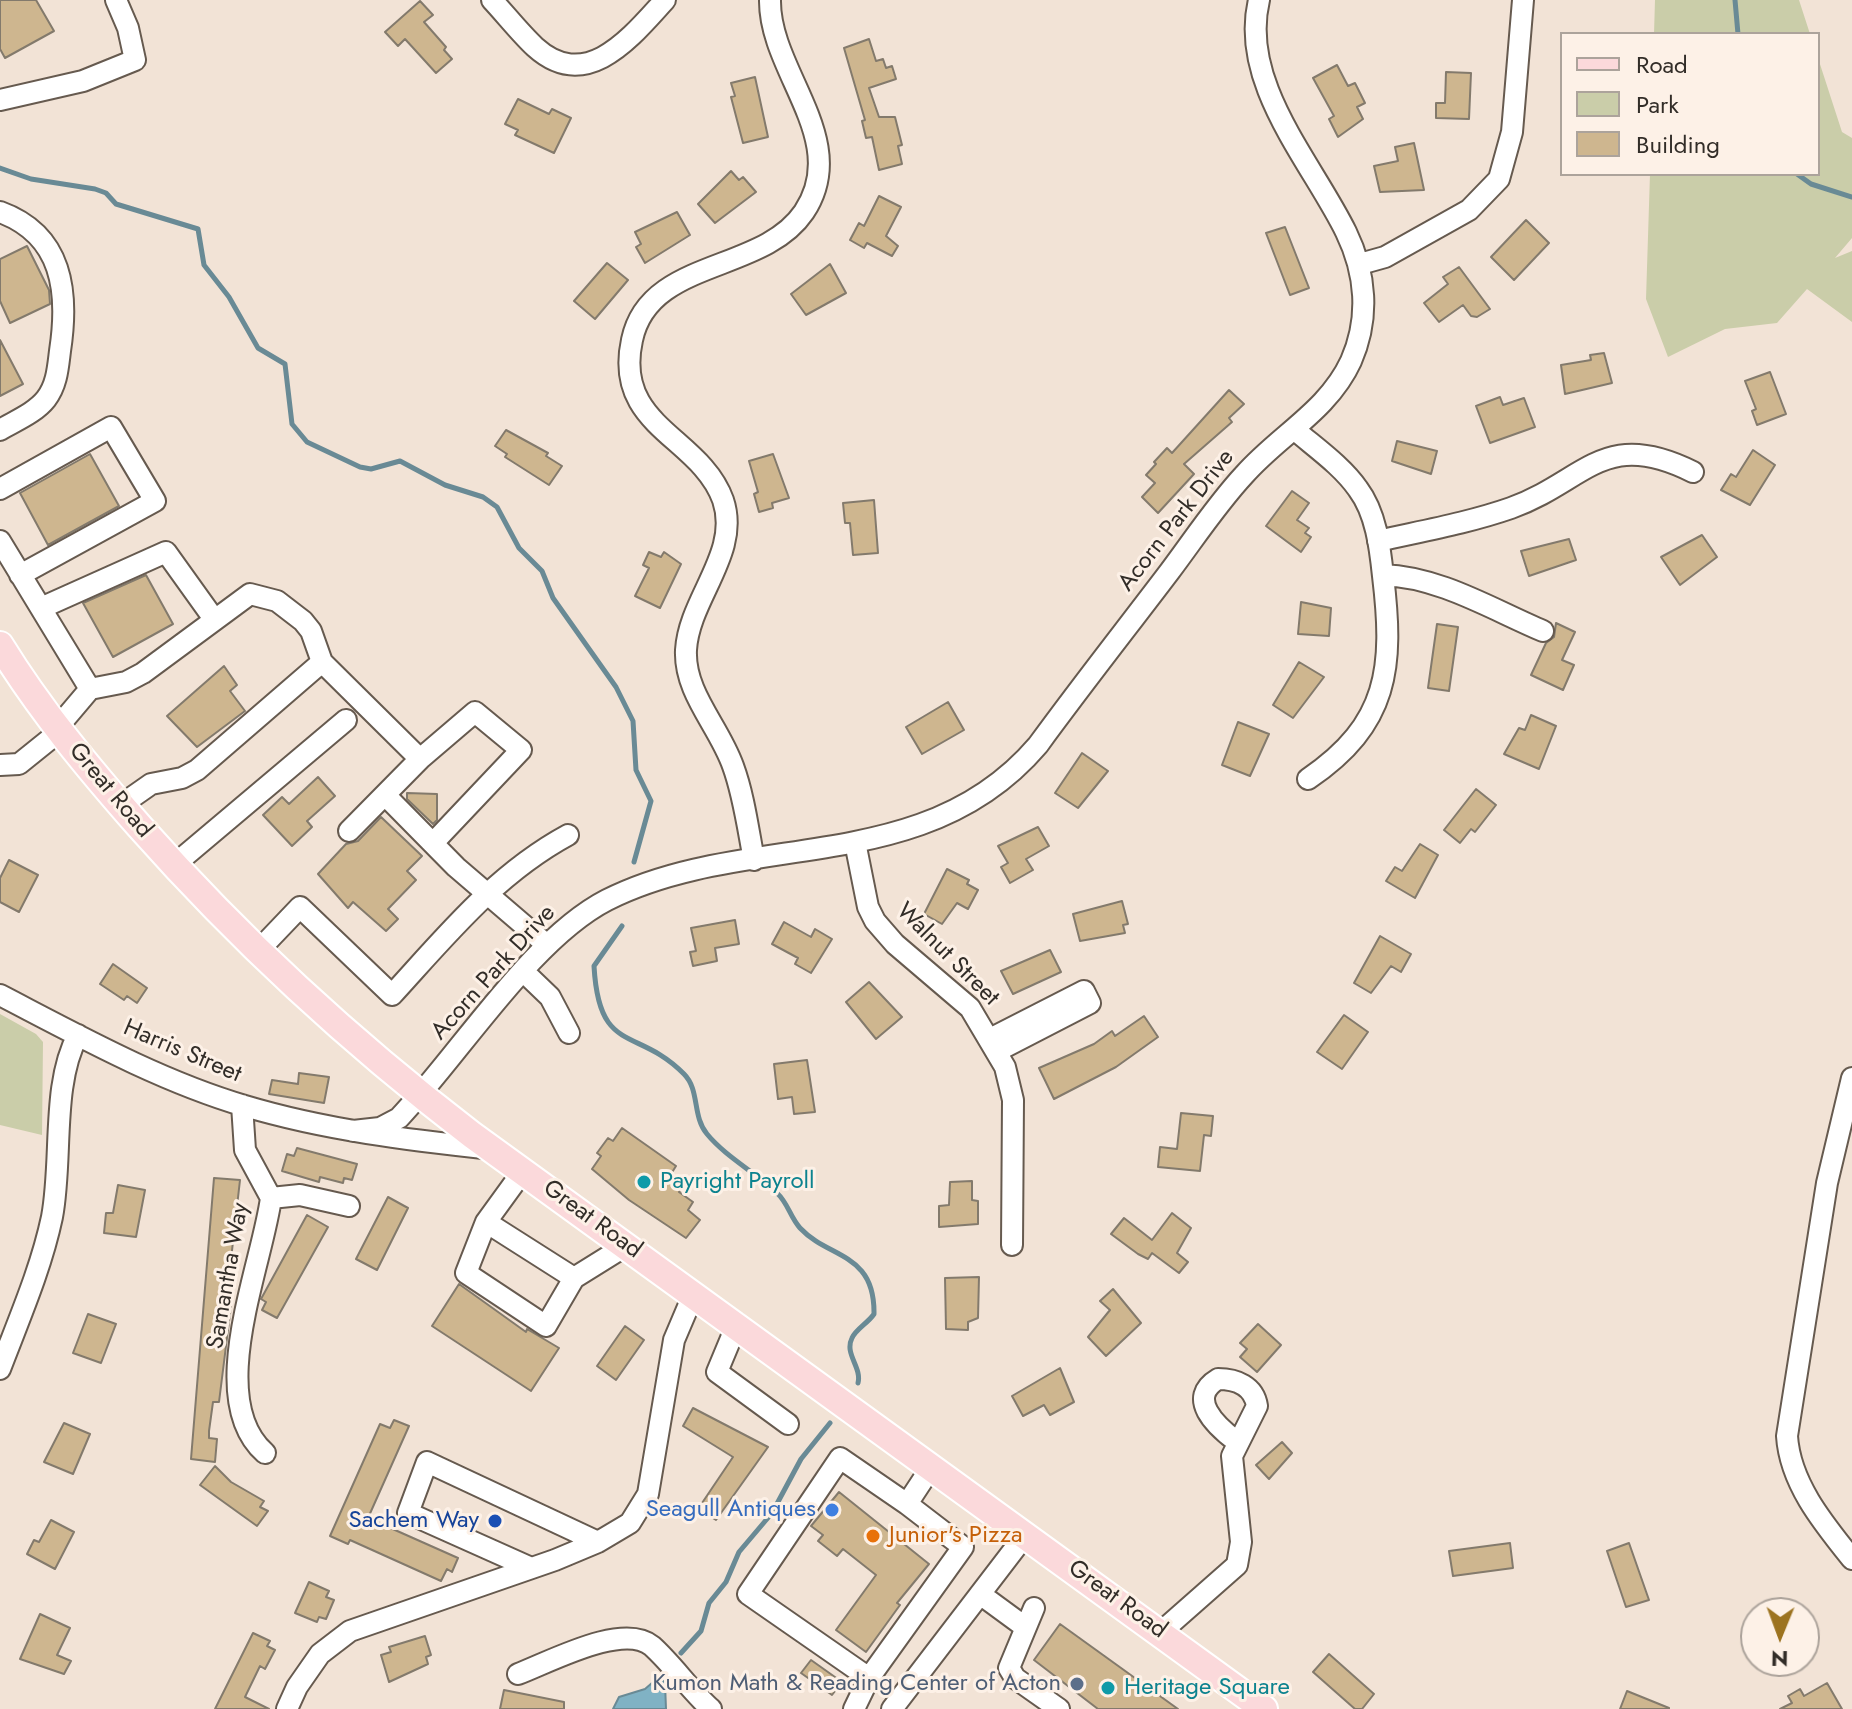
<!DOCTYPE html>
<style>
body{margin:0}
#map{position:relative;width:1852px;height:1709px;overflow:hidden;background:#f2e3d6;font-family:Jost,sans-serif}
canvas{display:block}
.legend{position:absolute;left:1560px;top:32px;width:260px;height:144px;box-sizing:border-box;background:#fdf1e7;border:2px solid #aca39b;margin:0;padding:10px 14px;list-style:none;font-size:24px;color:#322d28}
.legend li{display:flex;align-items:center;gap:16px;height:40px}
.legend b{width:40px;border:2px solid #aca39b}
.north{position:absolute;left:1740px;top:1597px;width:80px;height:80px;box-sizing:border-box;background:#fdf1e7;border:2px solid #aca39b;border-radius:50%;rotate:181deg;font-size:22px;font-weight:700;line-height:32px;text-align:center;color:#322d28}
.north::after{content:'';display:block;margin:auto;width:28px;height:36px;background:#9c7320;clip-path:polygon(50% 0,100% 100%,50% 72%,0 100%)}
</style>
<div id="map">
<canvas width="1852" height="1709"></canvas>
<ul class="legend">
<li><b style="height:10px;background:#fbd9db"></b>Road</li>
<li><b style="height:22px;background:#cacda9"></b>Park</li>
<li><b style="height:22px;background:#ceb68f"></b>Building</li>
</ul>
<div class="north">N</div>
</div>
<script>
const ctx = document.querySelector('canvas').getContext('2d');
ctx.lineJoin = 'round';
function paint(path, color) { ctx.fillStyle = color; ctx.fill(path, 'evenodd'); }
function strokePath(path, color, width, dash) { ctx.strokeStyle = color; ctx.lineWidth = width; ctx.lineCap = dash ? 'butt' : 'round'; ctx.setLineDash(dash || []); ctx.stroke(path); }
function write(font, color, halo, rows, align = 'center') {
  ctx.font = font + ' Jost,sans-serif'; ctx.lineWidth = 6; ctx.setLineDash([]); ctx.textBaseline = 'middle'; ctx.strokeStyle = halo; ctx.fillStyle = color; for (const [text, x, y, turn = 0] of rows) {
    ctx.save(); ctx.translate(x, y); ctx.rotate((+turn || 0) * Math.PI / 180); ctx.textAlign = isNaN(turn) ? turn : align; if (halo) ctx.strokeText(text, 0, 0); ctx.fillText(text, 0, 0); ctx.restore();
  }
}
const green = new Path2D(`
 M1655,0H1799L1810,34H1654Z
 M1818,58L1842,132L1852,138V238L1835,258L1852,251V322L1807,289L1777,323L1725,329L1668,357L1646,299L1650,174H1818Z
 M0,1014L36,1034L43,1042L42,1135L0,1125Z`);
const water = new Path2D(`
 M660,1676L665,1683L666,1709H613L619,1697L645,1689Z`);
const stream = new Path2D(`
 M1735,0L1738,34
 M0,168L31,179L95,189L106,193L116,204L198,229L204,265L229,297L258,348L285,364L292,424L307,442L360,467L371,469L400,461L445,485L483,497L497,507L519,548L542,571L553,598L616,687L633,721L636,770L651,801L634,862
 M1797,174L1811,184L1852,197
 M622,926L594,966C599,1056 637,1026 684,1074C700,1090 692,1116 707,1134C726,1157 755,1172 777,1193C788,1203 790,1217 800,1228C829,1259 875,1252 874,1314C868,1323 856,1329 852,1338C844,1354 862,1367 858,1383
 M681,1653L701,1631L709,1603L726,1582L739,1552L772,1513L801,1459L830,1423`);
const building = new Path2D(`
 M0,0H36L54,31L5,58L0,49Z
 M420,1L433,15L424,22L446,47L444,50L452,59L436,73L405,39L398,46L385,32Z
 M869,39L876,61L883,59L886,68L892,66L896,79L869,88L879,117H895L902,145L898,146L902,164L879,170L872,137L866,138L862,121L865,120L844,48Z
 M1337,65L1348,86L1355,83L1365,103L1357,107L1363,119L1338,137L1329,119L1334,116L1313,78Z
 M1446,72L1471,73L1469,119L1436,118V103H1445Z
 M755,77L768,137L743,143L731,97L735,96L731,83Z
 M518,99L549,114L552,109L571,118L554,153L515,135L518,130L505,124Z
 M1414,143L1424,190L1380,192L1374,166L1398,161L1395,147Z
 M731,171L739,180L743,177L756,192L715,223L698,204Z
 M879,196L901,207L886,236L898,246L892,256L867,243L864,248L850,240L859,223L864,226Z
 M677,212L690,235L645,263L636,247L641,244L635,232Z
 M1526,220L1549,243L1514,280L1491,257Z
 M1285,227L1309,288L1290,295L1266,233Z
 M27,246L49,290L50,304L10,323L0,301V259Z
 M607,263L628,280L595,319L574,301Z
 M830,264L846,293L806,315L791,294Z
 M1459,267L1490,309L1477,317L1471,316L1463,305L1439,322L1424,303L1448,284L1443,277Z
 M0,340L23,384L0,396Z
 M1604,353L1612,383L1565,394L1561,365L1591,360L1590,355Z
 M1770,372L1786,414L1757,425L1752,411L1756,409L1745,381Z
 M1229,390L1244,404L1229,418L1232,422L1184,464L1194,474L1158,513L1142,497L1155,483L1146,475L1156,464L1154,462L1167,448L1172,453Z
 M1500,397L1503,405L1524,398L1535,427L1490,443L1476,406Z
 M506,430L548,453L546,456L562,466L549,485L505,457L507,454L495,446Z
 M1397,441L1437,451L1431,474L1392,461Z
 M1753,450L1775,465L1750,505L1721,490L1731,474L1736,477Z
 M90,454L119,506L48,545L20,493Z
 M773,454L789,498L772,503L773,508L759,512L754,494L758,492L749,461Z
 M1292,491L1309,503L1297,520L1309,528L1305,533L1311,537L1301,552L1266,526Z
 M874,500L878,553L853,555L850,523H845L843,503Z
 M1702,535L1717,557L1680,585L1661,557Z
 M1569,539L1576,560L1529,576L1521,551Z
 M649,552L661,557L664,552L681,564L660,608L635,596L649,568L643,565Z
 M146,575L173,624L113,657L83,603Z
 M1301,602L1331,608L1329,636L1298,634Z
 M1556,623L1575,632L1562,660L1574,665L1563,690L1531,675L1546,643L1554,637Z
 M1437,624L1458,627L1449,691L1428,688Z
 M1299,662L1324,677L1293,718L1273,705Z
 M224,666L237,685L230,691L245,711L197,747L167,716Z
 M948,702L964,730L922,754L906,727Z
 M1531,715L1556,726L1539,769L1504,754L1519,728L1525,730Z
 M1238,722L1269,734L1250,776L1222,765Z
 M1082,753L1108,771L1078,808L1055,793Z
 M318,777L335,796L307,821L312,827L292,846L263,815L282,797L289,804Z
 M1476,789L1496,805L1475,832L1471,829L1460,843L1444,830Z
 M407,793L437,794V820L433,824L407,799Z
 M381,817L422,856L407,871L416,880L388,909L398,919L386,931L353,902L348,908L318,874L346,844L358,841Z
 M1038,827L1049,846L1026,859L1033,870L1010,883L1001,867L1008,863L998,846Z
 M1420,844L1438,855L1415,898L1386,881L1395,867L1402,871Z
 M9,860L38,875L19,912L0,902V878Z
 M947,869L969,880L967,884L978,890L968,909L957,903L942,924L924,914Z
 M1122,901L1128,924L1123,925L1125,933L1080,941L1073,914Z
 M735,920L739,944L715,948L717,961L693,966L690,952L696,951L691,928Z
 M784,922L811,937L815,929L832,939L811,973L795,964L798,958L772,944Z
 M1380,936L1411,954L1401,972L1391,966L1371,993L1354,983Z
 M1050,950L1061,972L1013,994L1001,971Z
 M113,964L147,988L137,1003L127,996L124,1000L100,984Z
 M869,982L902,1017L876,1039L846,1002Z
 M1344,1015L1368,1032L1342,1069L1317,1052Z
 M1144,1016L1158,1037L1116,1067L1054,1099L1039,1068L1094,1044L1112,1031L1115,1036Z
 M807,1060L815,1112L794,1114L792,1097L778,1099L774,1064Z
 M299,1073L329,1077L324,1103L269,1094L272,1080L298,1084Z
 M1181,1113L1213,1116L1211,1136L1204,1135L1200,1171L1158,1167L1160,1147L1177,1149Z
 M622,1128L676,1166L671,1174L685,1184L679,1192L693,1202L688,1210L700,1220L686,1238L629,1200L592,1169L601,1156L597,1153L608,1138L613,1141Z
 M297,1148L357,1164L352,1180L344,1178L343,1183L320,1177L319,1182L282,1171L287,1154L294,1156Z
 M214,1178L240,1180L229,1277L223,1276L220,1306H231L219,1402H213L209,1431V1438L217,1439L215,1462L191,1459Z
 M972,1181V1200L978,1201V1224L939,1227V1206L949,1205L950,1182Z
 M118,1185L145,1190L136,1237L104,1233L106,1213H113Z
 M388,1197L408,1208L377,1270L356,1259Z
 M1172,1213L1191,1228L1177,1253L1188,1262L1179,1273L1152,1253L1148,1259L1138,1254L1111,1234L1124,1218L1152,1240Z
 M307,1215L328,1227L277,1318L262,1310L266,1302L261,1299Z
 M979,1277L978,1318L968,1322V1330L946,1329L945,1278Z
 M459,1284L526,1332L527,1329L559,1348L531,1391L432,1326Z
 M1113,1289L1141,1323L1106,1356L1088,1337L1110,1310L1100,1301Z
 M88,1314L116,1324L101,1363L73,1353Z
 M1258,1324L1281,1345L1257,1372L1240,1357L1247,1349L1240,1343Z
 M625,1326L644,1340L616,1380L597,1366Z
 M1060,1368L1074,1402L1050,1415L1044,1405L1023,1416L1012,1396Z
 M693,1408L768,1447L716,1520L698,1509L733,1457L683,1426Z
 M394,1420L409,1426L368,1518L458,1558L452,1572L447,1569L441,1581L350,1540L348,1544L330,1536L380,1424L390,1428Z
 M64,1423L90,1434L73,1474L44,1462Z
 M1282,1442L1292,1453L1269,1479L1256,1465Z
 M215,1466L231,1482L264,1501L260,1507L268,1511L257,1526L200,1485Z
 M839,1492L929,1564L897,1603L900,1605L866,1652L836,1630L876,1575L843,1549L837,1556L818,1541L823,1535L811,1526Z
 M51,1520L74,1532L55,1569L27,1554L34,1540L39,1542Z
 M1510,1543L1513,1568L1453,1576L1449,1551Z
 M1629,1543L1649,1600L1626,1607L1607,1551Z
 M309,1582L329,1591L326,1597L334,1600L326,1619L319,1617L317,1622L295,1613Z
 M40,1614L70,1628L57,1655L71,1661L64,1674L20,1659Z
 M1060,1624L1178,1709H1098L1034,1660Z
 M253,1633L270,1641L267,1646L275,1650L265,1669L260,1666L245,1697L269,1709H215Z
 M425,1636L431,1655L426,1657L428,1664L389,1682L381,1655L391,1652L389,1647Z
 M1329,1654L1374,1694L1362,1709H1355L1313,1672Z
 M811,1660L842,1682L832,1695L801,1673Z
 M1827,1683L1842,1709H1780L1792,1703L1788,1696L1800,1689L1804,1696Z
 M504,1690L564,1702V1709H500Z
 M1627,1691L1669,1708V1709H1620Z`);
const minor = new Path2D(`
 M492,0C506,15 520,33 535,47C587,94 632,36 665,0
 M0,100L83,81L135,60L128,28L116,0
 M0,212C63,235 69,292 60,351C58,367 57,385 46,399C35,413 15,421 0,430
 M1360,264L1385,257L1469,210L1499,179L1512,132L1523,0
 M1295,430C1316,448 1342,466 1358,489C1376,513 1380,547 1383,576C1394,667 1389,724 1308,779
 M0,489L111,427L155,501L20,575
 M0,541L90,689L126,682L143,673L250,594L277,601L303,621L311,631L322,662L420,759L349,831
 M1378,541C1422,531 1468,523 1511,508C1586,481 1603,427 1693,472
 M1383,575C1440,577 1491,609 1543,631
 M41,608L166,552L214,619
 M57,728L90,689
 M420,759L475,712L521,750L433,843
 M0,765L19,764L60,731
 M385,795L456,867L547,945
 M121,805L151,784L182,778L197,770L322,662
 M855,842L868,907L875,921L895,944L970,1008L1005,1067L1013,1100L1012,1245
 M754,860C748,829 744,796 733,766C719,726 684,693 686,650C689,598 741,553 723,500C700,436 613,427 632,340C649,258 762,274 804,212C852,140 769,72 770,0
 M174,865L346,720
 M258,951L300,907L392,995C446,936 496,874 568,835
 M524,972L550,997L569,1033
 M0,995C79,1036 160,1081 245,1106C325,1130 409,1140 492,1149
 M990,1039L1084,991L1090,1003L997,1051
 M1852,1078L1827,1183L1787,1436C1790,1483 1823,1523 1852,1559
 M242,1105L245,1150L271,1198C262,1266 204,1399 265,1453
 M353,1131L380,1128L399,1118C460,1054 531,939 607,900C748,829 924,879 1038,745C1081,686 1126,629 1170,571C1194,539 1217,504 1244,475C1279,435 1328,411 1351,361C1370,318 1366,273 1346,232C1311,161 1239,83 1259,0
 M523,1171L486,1222L466,1273L546,1326L574,1278L627,1245
 M271,1198L300,1195L349,1206
 M486,1222L574,1278
 M737,1324L717,1372L788,1424
 M0,1369C19,1319 41,1269 52,1217C63,1159 51,1085 78,1035
 M531,1568L408,1513L427,1462L598,1542
 M980,1594L1025,1627
 M1034,1608L1009,1668L1015,1678L1059,1709
 M1161,1632L1237,1565L1241,1542L1232,1456L1257,1406C1254,1386 1236,1379 1218,1379C1186,1398 1216,1426 1236,1441
 M518,1674C550,1662 623,1622 652,1646C673,1665 690,1690 711,1709
 M869,1678L963,1547L907,1504
 M287,1709L297,1687L320,1654L350,1631L555,1560L598,1542L630,1523L648,1494L674,1340L694,1293
 M854,1709L869,1678L748,1594L840,1458L907,1504L932,1466
 M892,1709L1026,1534`);
const major = new Path2D(`
 M0,645C40,710 89,769 140,827C241,941 352,1043 472,1135L1264,1709`);
const markers = [
 [644,1182,8,"#0f9aa8"],
 [832,1510,8,"#3f7fe0"],
 [495,1521,8,"#1a4fb4"],
 [873,1536,8,"#e8710a"],
 [1077,1684,8,"#5c6f8a"],
 [1108,1688,8,"#0f9aa8"]
];
const streetNames = [
 ["Acorn Park Drive",1177,521,-52],
 ["Great Road",110,791,50],
 ["Walnut Street",947,955,45],
 ["Acorn Park Drive",494,973,-48],
 ["Harris Street",182,1052,23],
 ["Great Road",592,1220,36],
 ["Samantha Way",229,1276,-80],
 ["Great Road",1117,1600,36]
];
const cultureNames = [
 ["Payright Payroll",660,1182],
 ["Heritage Square",1124,1688]
];
const shopNames = [
 ["Seagull Antiques",816,1510]
];
const transitNames = [
 ["Sachem Way",479,1521]
];
const foodNames = [
 ["Junior's Pizza",889,1536]
];
const serviceNames = [
 ["Kumon Math & Reading Center of Acton",1061,1684]
];
paint(green, '#cacda9');
paint(water, '#80b2c4');
strokePath(water, '#698a95', 2);
strokePath(stream, '#698a95', 5);
paint(building, '#ceb68f');
strokePath(building, '#837a6c', 2);
strokePath(minor, '#665a4f', 24);
strokePath(major, '#fff', 30);
strokePath(minor, '#fff', 20);
strokePath(major, '#fbd9db', 26);
for (const [x, y, r, color] of markers) { const dot = new Path2D(); dot.arc(x, y, r, 0, 2 * Math.PI); ctx.fillStyle = color; ctx.fill(dot); strokePath(dot, '#fdf1e7', 3); }
write('24px', '#322d28', '#fdf1e7', streetNames);
write('24px', '#0d838f', '#fdf1e7', cultureNames, 'left');
write('24px', '#366cbe', '#fdf1e7', shopNames, 'right');
write('24px', '#164399', '#fdf1e7', transitNames, 'right');
write('24px', '#c56008', '#fdf1e7', foodNames, 'left');
write('24px', '#4e5e75', '#fdf1e7', serviceNames, 'right');
</script>
